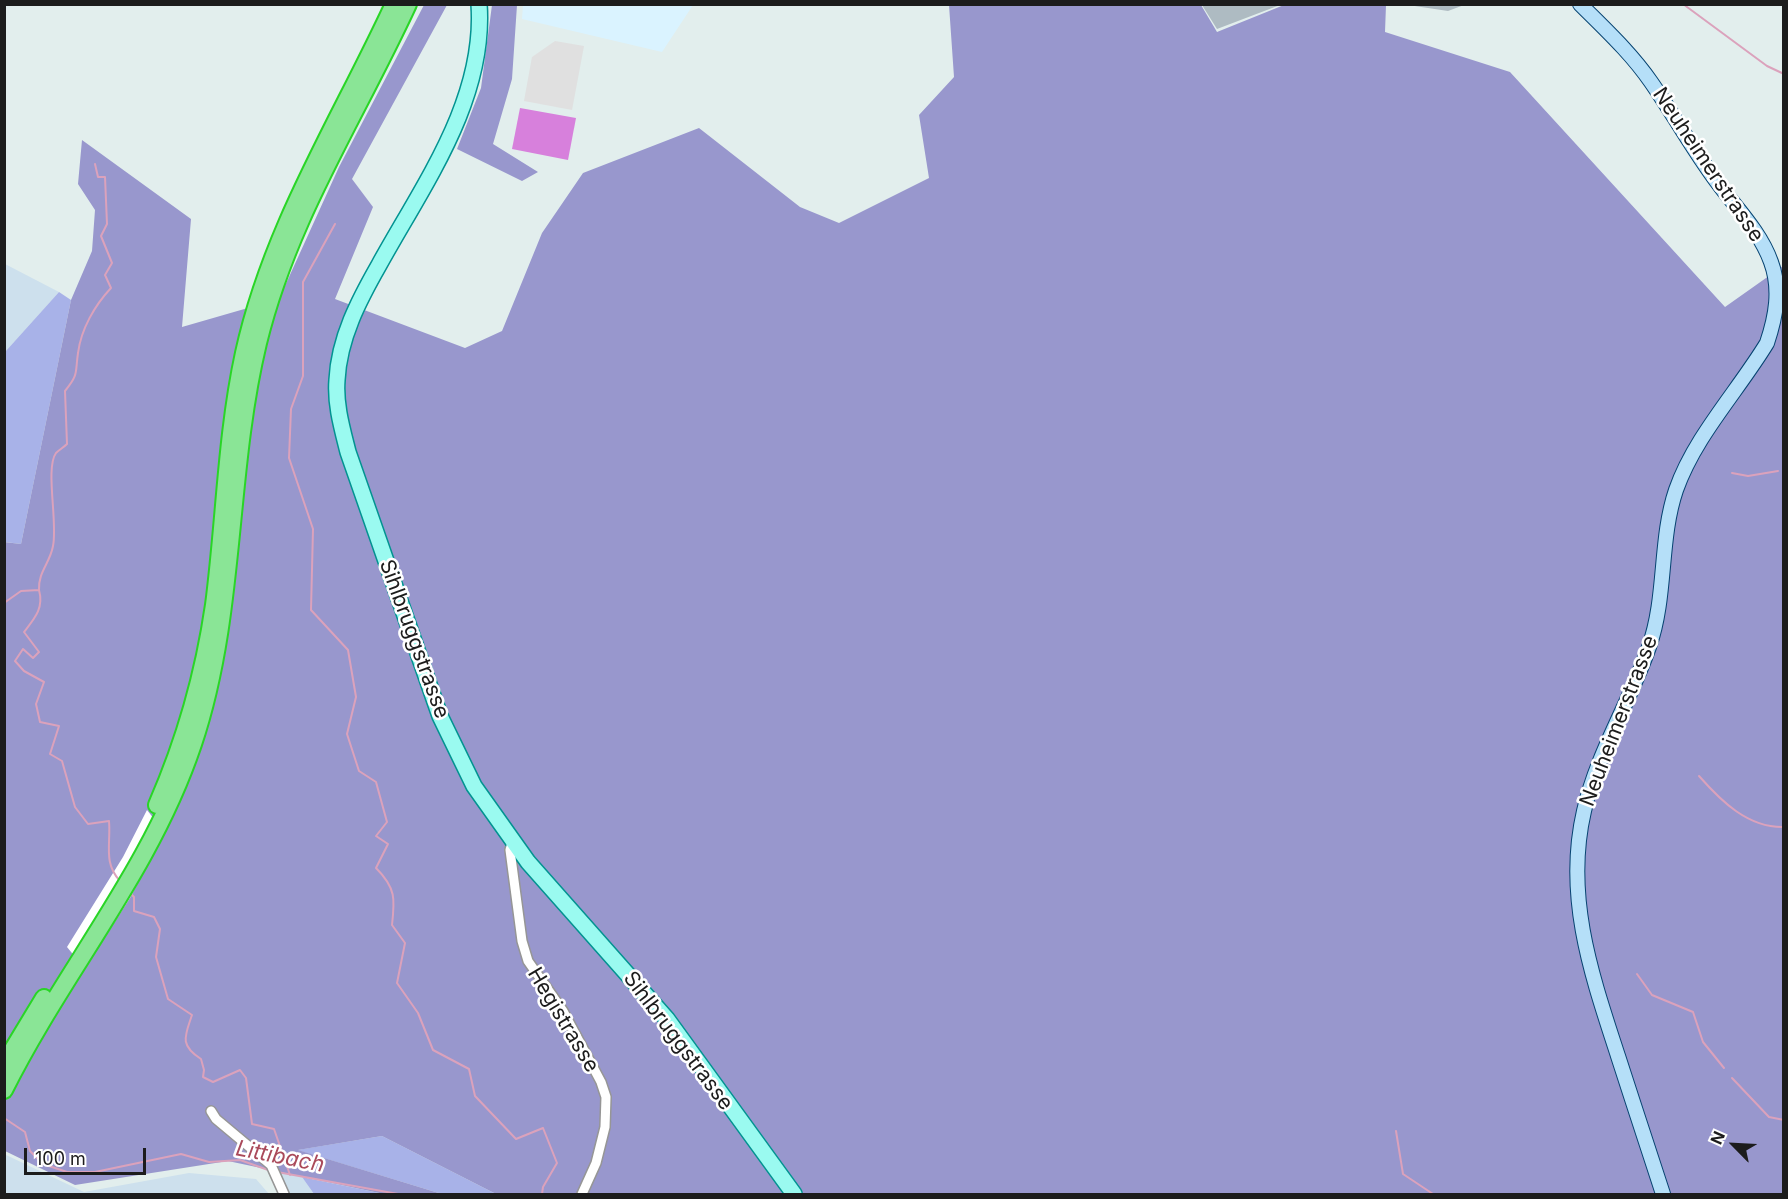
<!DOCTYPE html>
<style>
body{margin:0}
#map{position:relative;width:1788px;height:1199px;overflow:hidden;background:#e2eeed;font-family:Inter,sans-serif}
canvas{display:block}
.frame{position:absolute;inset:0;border:6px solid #1c1c1c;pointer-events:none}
.north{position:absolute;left:1704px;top:1115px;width:60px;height:60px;-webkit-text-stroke:4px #fff;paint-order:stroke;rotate:294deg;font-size:16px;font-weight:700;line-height:24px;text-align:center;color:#1c1c1c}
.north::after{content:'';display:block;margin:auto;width:21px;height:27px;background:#1c1c1c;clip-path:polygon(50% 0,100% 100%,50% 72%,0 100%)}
.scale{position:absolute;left:24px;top:1148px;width:122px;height:27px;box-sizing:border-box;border:3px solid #1c1c1c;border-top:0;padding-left:8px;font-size:18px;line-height:21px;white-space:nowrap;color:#1c1c1c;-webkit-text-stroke:4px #fff;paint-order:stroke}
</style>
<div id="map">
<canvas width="1788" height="1199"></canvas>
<div class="frame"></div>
<div class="north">N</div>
<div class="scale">100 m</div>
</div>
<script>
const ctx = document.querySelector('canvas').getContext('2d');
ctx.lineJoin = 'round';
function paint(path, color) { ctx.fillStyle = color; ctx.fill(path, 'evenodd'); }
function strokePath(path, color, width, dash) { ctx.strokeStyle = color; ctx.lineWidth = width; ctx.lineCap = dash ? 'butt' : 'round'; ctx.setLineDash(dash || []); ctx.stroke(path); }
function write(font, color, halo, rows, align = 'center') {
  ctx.font = font + ' Inter,sans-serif'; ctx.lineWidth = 5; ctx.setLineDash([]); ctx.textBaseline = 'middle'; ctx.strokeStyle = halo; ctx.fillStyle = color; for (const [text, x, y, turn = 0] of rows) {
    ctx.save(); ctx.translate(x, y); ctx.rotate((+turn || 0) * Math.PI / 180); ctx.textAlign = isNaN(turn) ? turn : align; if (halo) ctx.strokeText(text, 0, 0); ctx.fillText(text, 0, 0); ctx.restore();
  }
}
const education = new Path2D(`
 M523,5V4L693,5L662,52L522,19Z`);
const construction = new Path2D(`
 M1202,5H1280L1217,29Z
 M1408,5H1464L1448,11Z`);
const farmland = new Path2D(`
 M5,264L59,292L5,352Z
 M4,1154L84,1192L189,1173L256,1179L269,1194H5Z
 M278,1172L302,1177L314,1194H290Z`);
const grass = new Path2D(`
 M59,292L71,300L21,544L5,542V352Z
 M382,1136L496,1194H442L297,1150Z
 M302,1177L384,1194H314Z`);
const forest = new Path2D(`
 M424,5H447L352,179L373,207L335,299L465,348L502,331L542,233L583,173L699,128L800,207L839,223L929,178L919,115L954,77L949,5H1201L1217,32L1284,5H1386L1385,32L1510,72L1725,307L1783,266V1194H496L382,1136L298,1150L442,1194H384L228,1161L75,1185L5,1151L4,542L21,544L71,300L92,251L95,210L78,184L82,140L191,219L182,327L279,299L339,167Z
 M492,5H517L512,79L493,144L538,172L522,181L457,149L481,88Z`);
const pitch = new Path2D(`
 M520,108L576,118L568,160L512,149Z`);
const parking = new Path2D(`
 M555,41L584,46L572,110L524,101L532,57Z`);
const pier = new Path2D(`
 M147,810L165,833L130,898L85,969L67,947L123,857Z`);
const stream = new Path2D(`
 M1683,4L1767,66L1784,74
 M335,224L303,282V376L291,409L289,458L313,529L311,610L348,650L356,697L347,734L359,771L376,782L387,822L376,836L388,844L376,868C396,888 395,899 392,925L405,943L397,983L418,1013L433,1050L469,1069L475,1096L516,1139L543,1128L557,1163L543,1187L542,1194
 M1732,473L1748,476L1778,471
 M39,590C38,572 50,563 53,546C58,523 45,468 56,453C59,450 64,447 67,444L65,391C79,374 75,373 78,353C81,329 95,305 111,288L105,275L112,263L101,236L107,224L105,177H98L95,164
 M4,603L21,591L39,590C44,608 35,618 24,632L39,652L33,658L23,649L15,661L24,671L44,682L36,704L40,722L59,726L50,754L62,761L75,807L88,824L109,821C111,844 103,863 120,881
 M1699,776C1721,801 1748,828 1784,827
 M129,892L134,897V911L154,917L160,929L156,957L168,999L192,1015C185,1036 179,1045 201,1059L204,1070L203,1077L213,1082L240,1070L246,1078L252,1124L274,1129L290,1175
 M1637,974L1652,995L1693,1012L1703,1042L1724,1068
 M1732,1078L1769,1117L1784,1120
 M4,1118L25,1132L30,1151L43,1164L67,1172H95L181,1154L209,1162L240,1160L271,1171
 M1396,1131L1403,1174L1433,1194
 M277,1172L398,1194`);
const street = new Path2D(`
 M512,842L510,850L522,941L528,961L563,1011L601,1082L606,1097L605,1127L596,1163L582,1194
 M211,1111L216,1119L271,1165L284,1194`);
const secondary = new Path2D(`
 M1580,4C1605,29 1631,53 1651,82C1674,115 1693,150 1717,182C1736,208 1760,231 1771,262C1781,289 1776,316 1767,343C1738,391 1695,436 1676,490C1659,540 1667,596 1649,647C1630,702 1597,753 1584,811C1564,897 1592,976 1618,1056C1633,1102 1648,1149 1663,1194`);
const primary = new Path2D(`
 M479,4C486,100 423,185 379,265C359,300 339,338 337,380C335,404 342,428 348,452L440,716L474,786L528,862L667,1019L794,1194`);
const highway = new Path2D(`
 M157,805C185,741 204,674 214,605C225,521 226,436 244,353C272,226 340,121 394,4
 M4,1064L44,998
 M4,1090C64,970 150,872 193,744C237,613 226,476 258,343C288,219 355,119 408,4`);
const streetNames = [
 ["Neuheimerstrasse",1708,165,56],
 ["Sihlbruggstrasse",414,639,70],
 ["Neuheimerstrasse",1619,721,-69],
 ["Hegistrasse",563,1020,59],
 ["Sihlbruggstrasse",678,1041,53]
];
const waterNames = [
 ["Littibach",280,1157,11]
];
paint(education, '#daf3ff');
paint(construction, '#aebbc2');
paint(farmland, '#cde0ed');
paint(grass, '#a8b2e8');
paint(forest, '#9897cd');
paint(pitch, '#d780dc');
paint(parking, '#e0e0e0');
paint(pier, '#fff');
strokePath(stream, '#dba2bc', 2);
strokePath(street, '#969696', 12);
strokePath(secondary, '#064371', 16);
strokePath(primary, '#029391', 18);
strokePath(highway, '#29d526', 20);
strokePath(street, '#fff', 9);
strokePath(secondary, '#b5dff8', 14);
strokePath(primary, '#9afaf0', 15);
strokePath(highway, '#8ae596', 16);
write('21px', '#1c1c1c', '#fff', streetNames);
write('italic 22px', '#aa4a5b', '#fff', waterNames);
</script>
